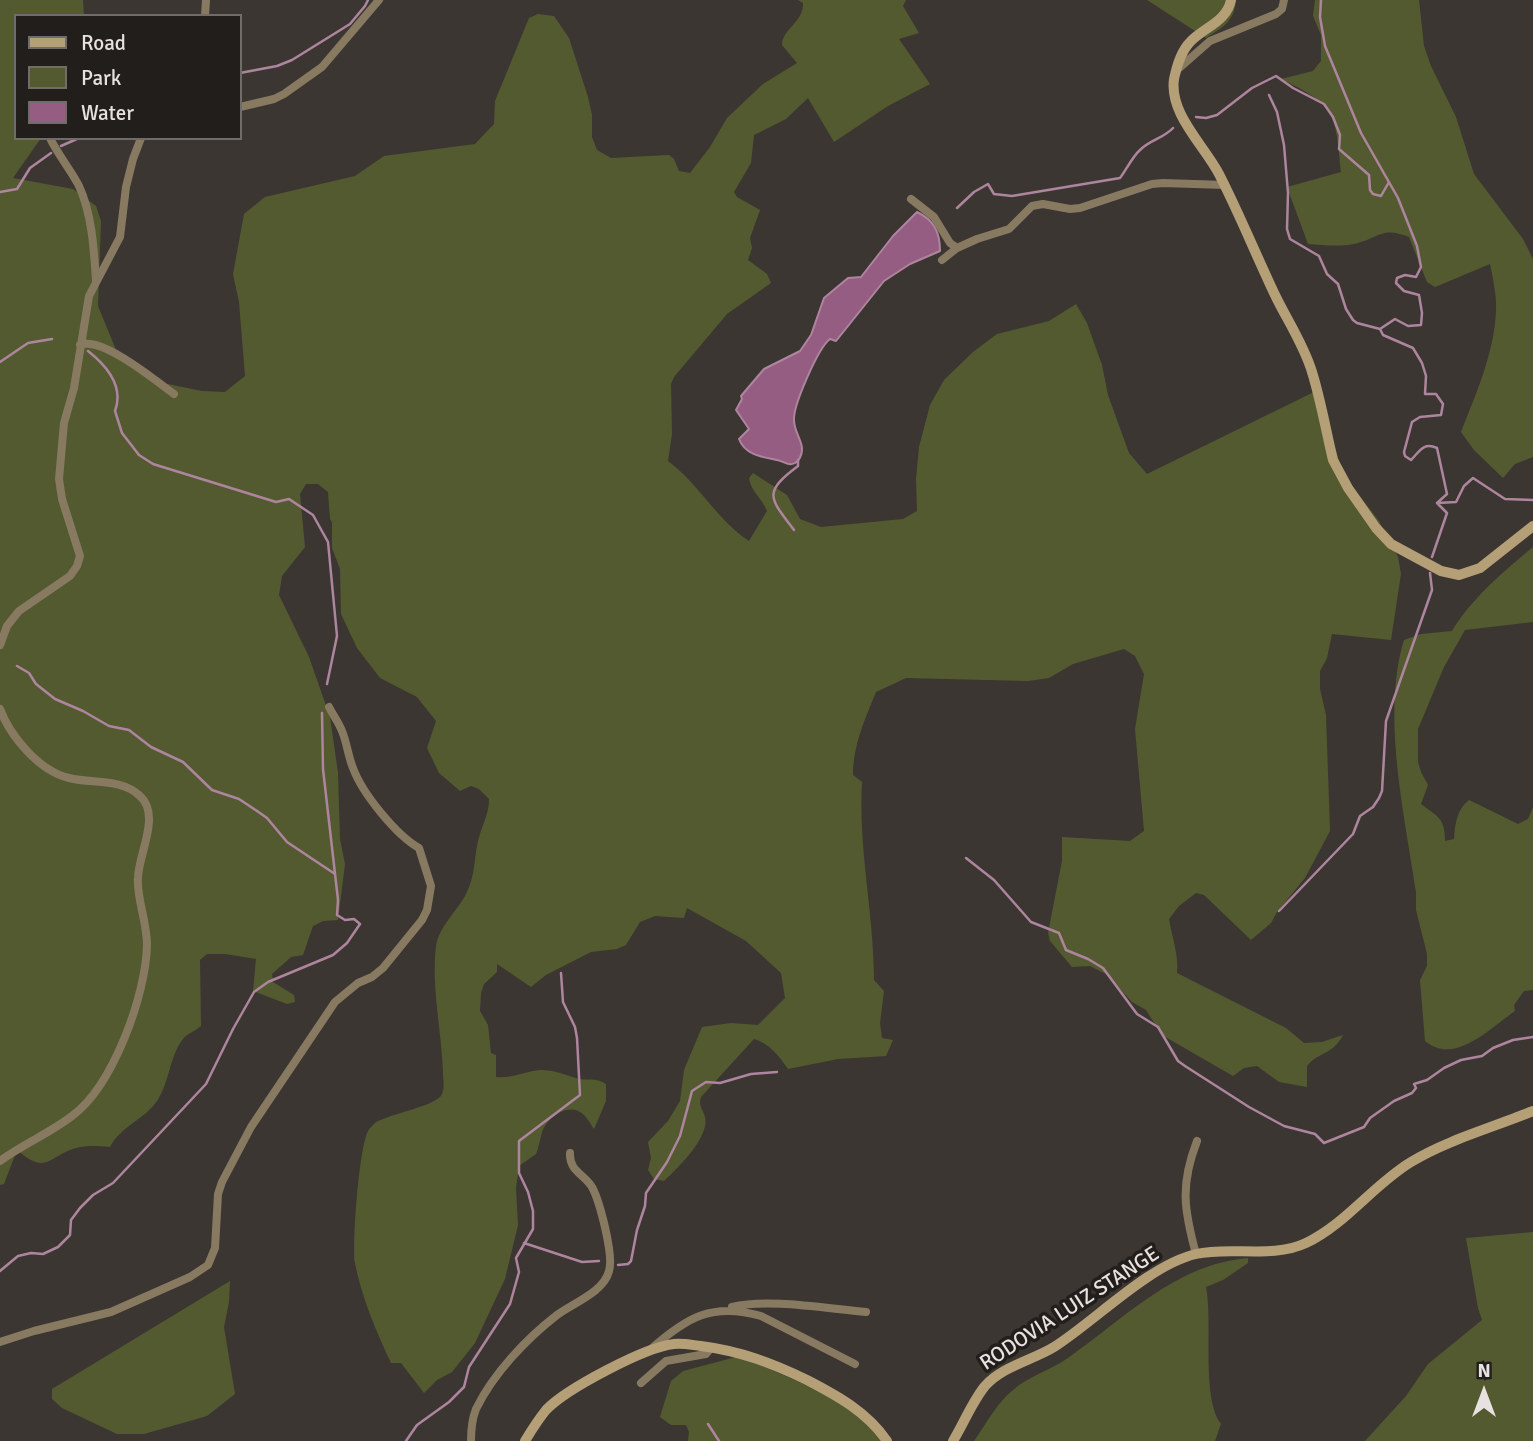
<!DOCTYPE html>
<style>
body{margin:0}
#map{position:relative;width:1533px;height:1441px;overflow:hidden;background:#3c3632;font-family:Signika,sans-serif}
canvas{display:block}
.legend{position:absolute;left:14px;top:14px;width:228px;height:126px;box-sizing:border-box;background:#211e1c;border:2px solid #706c6a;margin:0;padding:9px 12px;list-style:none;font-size:21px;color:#e7e2e0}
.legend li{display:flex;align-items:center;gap:14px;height:35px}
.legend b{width:35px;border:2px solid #706c6a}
.north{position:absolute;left:1449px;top:1357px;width:70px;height:70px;-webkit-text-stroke:5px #211e1c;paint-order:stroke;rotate:0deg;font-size:19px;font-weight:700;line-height:28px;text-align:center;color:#e7e2e0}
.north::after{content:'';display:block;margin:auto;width:24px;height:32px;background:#e7e2e0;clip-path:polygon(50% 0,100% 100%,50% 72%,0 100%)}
</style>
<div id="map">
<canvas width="1533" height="1441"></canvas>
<ul class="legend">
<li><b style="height:9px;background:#b59f76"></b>Road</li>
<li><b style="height:19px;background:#545a30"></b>Park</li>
<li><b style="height:19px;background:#965d82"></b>Water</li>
</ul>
<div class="north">N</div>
</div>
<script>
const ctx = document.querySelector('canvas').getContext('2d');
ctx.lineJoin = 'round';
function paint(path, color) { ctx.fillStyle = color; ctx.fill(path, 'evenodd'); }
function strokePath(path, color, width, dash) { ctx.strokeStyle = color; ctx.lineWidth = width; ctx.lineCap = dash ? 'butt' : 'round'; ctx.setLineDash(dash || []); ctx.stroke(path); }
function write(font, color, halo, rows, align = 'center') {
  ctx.font = font + ' Signika,sans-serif'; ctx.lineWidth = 7; ctx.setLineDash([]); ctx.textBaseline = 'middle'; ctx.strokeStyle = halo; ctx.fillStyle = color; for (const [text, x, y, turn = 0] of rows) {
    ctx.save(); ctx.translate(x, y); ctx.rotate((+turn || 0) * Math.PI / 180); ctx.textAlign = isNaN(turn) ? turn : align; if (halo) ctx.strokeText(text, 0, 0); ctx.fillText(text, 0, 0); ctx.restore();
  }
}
const green = new Path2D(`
 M0,0H83L84,16H16V138H41L13,178L73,189L96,206L101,221L98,306L116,350L153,381L202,391L225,392L245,376L239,302L233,274L244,214L265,197L355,176L384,156L475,144L494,124L495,101L529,18L538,14L554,16L569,38L588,97L592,115V137L597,150L611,158L669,155L674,159L679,171L690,173L710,147L727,118L763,84L797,63L782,45C782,29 804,22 803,3L798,0H906L903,6L919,33L899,39L930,84L888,106L834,142L808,98L786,119L754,135L751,163L734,192L737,197L760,210L750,238L752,248L748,260L767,274L771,283L727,314L674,377L671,384L672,434L668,461C699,484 717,520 749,541L767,511C762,498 751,492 749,478L753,473L787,495L800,519L821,527L903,519L917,511L916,479L919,447L930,405L944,380L973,352L997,334L1049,321L1076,304L1087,323L1102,365L1108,395L1129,453L1147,474L1318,390L1343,474L1379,521L1398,557L1401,574L1391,640L1332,634L1327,658L1320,671V689L1326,715L1330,831L1305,878L1277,912L1271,923L1251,940L1204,895L1196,893L1179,906L1169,919C1172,937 1179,956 1177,973L1286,1028L1304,1043L1322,1042L1343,1035C1332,1056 1319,1051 1307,1066V1087L1279,1082L1257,1066L1244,1068L1233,1076L1162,1035L1146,1010L1132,1002L1106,974L1090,966L1072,967L1050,941L1048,933L1062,861V837L1130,841L1144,831L1135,729L1144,674L1135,656L1124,649L1073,664L1049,678L1028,681L906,678L876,692C865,719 853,745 853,775L862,782C858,848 874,914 874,980L884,991L880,1023L882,1038L893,1040L886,1056L838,1059L788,1069C780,1057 769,1043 754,1039L701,1097C698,1106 703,1109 705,1117C710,1137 677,1169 664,1181L654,1179L648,1170L651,1158L648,1142L668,1121L680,1101L684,1070L702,1027L731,1023L758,1025L785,998L781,973L746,941L687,908L684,918L655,916L640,922L626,945L617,949L591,952L546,975L531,987L497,964V972L484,984L481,993L480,1011L488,1025L491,1053L496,1055V1077C511,1079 526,1071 541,1070C554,1070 566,1075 579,1079C591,1081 593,1077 606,1084V1101L594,1129C591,1125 588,1119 584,1115C570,1101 548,1116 542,1132C540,1139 539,1147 536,1154L519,1166L516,1188L518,1225L505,1279L475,1343L452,1372L437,1380L424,1393L401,1363H391C377,1333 361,1296 355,1263C352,1243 359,1148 368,1131C368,1130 374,1124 375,1123C388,1114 438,1106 442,1094C445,1088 443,1079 443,1073C442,1032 431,988 436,946C439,927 456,912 465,896C477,874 473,856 480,834C484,821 489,813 489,799L479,789L471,786L460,791L439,773L427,748L436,721L417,697L380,678L357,648L341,614L340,569L332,548V522L330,519L328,492L318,484H306L300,494L305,547L282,576L279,595L309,657L330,717L338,773L340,839L345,864L338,920L323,921L313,926L303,955L291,957L272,974L273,982L294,995L295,1002L287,1004L253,991L256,959L225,954H207L200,960L201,1026C195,1031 187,1034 183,1039C169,1057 170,1082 157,1101C144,1120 121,1126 110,1147C99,1146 87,1145 76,1148C48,1156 47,1176 17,1150L4,1184L0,1185Z
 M1147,0H1236C1234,22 1223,27 1206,38Z
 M1315,0H1419L1424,46L1431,66L1456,117L1474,174L1523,239L1533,259V457L1515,464L1503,478L1474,450L1461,432C1476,394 1494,353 1496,312C1497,296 1493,279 1490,264L1435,287L1427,282L1409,237C1381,226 1380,238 1354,244C1339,247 1323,245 1308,244L1287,187L1341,172C1336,115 1336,105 1281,79L1313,71L1321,61V35L1313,16Z
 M1533,547V622L1465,630L1444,667L1418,729V762L1421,772L1428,785L1421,804C1438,817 1445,818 1445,841L1454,839C1455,824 1457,809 1469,800L1518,824L1528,819L1533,807V990L1524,991L1514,1005L1515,1011C1490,1028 1455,1066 1425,1041L1420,980L1427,966V954L1416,910V892C1405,815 1381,715 1404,640L1421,634L1452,631C1471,599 1504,571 1533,547Z
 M1533,1232V1441H1365L1406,1396L1428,1364L1482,1320L1478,1308L1466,1238Z
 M1248,1258V1263L1223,1280L1206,1287C1213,1323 1201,1397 1221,1424L1215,1441H974C986,1424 997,1403 1013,1390C1029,1376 1051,1370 1068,1358C1125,1318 1176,1264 1248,1258Z
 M230,1281L229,1302L224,1327L235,1394L207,1416L144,1434H117L62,1408L52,1399V1389Z
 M736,1357L767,1368L831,1396L890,1441H688L689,1432L686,1425H671L660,1417L671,1381L683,1371Z`);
const water = new Path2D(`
 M917,212C934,220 940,232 940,251L910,264L884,281L836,341L830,339C818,348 793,406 794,420C794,436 809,445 798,461C790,468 786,462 777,460C762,457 745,455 739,439L749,429L736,410L742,399L741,396L764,369L800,351L811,335L824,298L848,278L861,277L893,236Z`);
const stream = new Path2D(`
 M1321,0L1320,17L1325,46L1361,133L1398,198L1417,246L1421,267L1416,277L1405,275L1397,278L1396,283L1404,291L1419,295L1422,313L1421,325L1408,326L1395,319L1380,329
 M240,73L277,66L292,60L350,24L365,6L368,0
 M1269,95L1277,112L1284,145L1288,193L1287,229L1290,239L1319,256L1327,274L1338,284L1346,309L1353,320L1357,323L1380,329
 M1196,117L1206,118L1217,115L1252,88L1276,76L1293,88L1324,104L1333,117L1340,135L1339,149L1369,175L1370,190L1373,194L1381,196L1389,182
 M61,146L79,138
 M0,192L17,189L30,168L51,153
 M957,208L974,192L988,184L994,194L1012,196L1120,178C1126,170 1133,156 1140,150C1150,140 1164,138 1173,128
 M1380,329L1383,335L1413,348L1422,363L1426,376L1425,394H1436L1443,404L1441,415L1420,417L1412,422L1404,452L1405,456L1411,460C1420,451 1423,442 1437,448L1447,494L1437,503
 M88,351C107,366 124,387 115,411L122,433L139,455L153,464L276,502L289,499L313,515L328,542L337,636L327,684
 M0,362L28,343L52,339
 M1437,503L1456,502L1464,486L1473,478L1505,499L1533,500
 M794,530C770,498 762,493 798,466V460
 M1432,557L1447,513L1437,503
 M17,666L29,673L36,684L55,699L83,711L109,726L129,730L151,747L183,762L212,790L239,799L257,811L267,818L287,842L335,874
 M966,858L994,880L1031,922L1059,933L1066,950L1088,959L1103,968L1137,1014L1158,1027L1178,1061L1185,1066L1249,1107L1284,1126L1315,1134L1324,1143L1364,1127L1370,1118L1394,1101L1412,1093L1416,1088L1414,1084L1427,1080L1444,1068L1461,1060L1482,1056L1493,1048L1513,1040L1533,1037
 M1279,911L1353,834L1360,816L1373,807L1379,798L1382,791L1386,721L1432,590L1430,573
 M524,1243L582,1262L599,1261
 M618,1265L628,1264L631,1261L637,1230L645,1206L646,1193L667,1162L680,1136L692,1091L706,1082L720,1083L751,1074L777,1072
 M0,1271L18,1256L31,1253L43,1254L58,1247L70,1235L71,1220L80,1208L93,1195L113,1183L206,1084L233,1029L254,992L268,982L333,955L347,943L360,924L354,919L345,920L337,915L338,900L323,769L322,713
 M708,1424L719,1441
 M406,1441L417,1425L449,1402L464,1387L469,1367L510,1304L519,1272L516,1258L533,1229V1211L528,1192L519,1173V1141L580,1095L577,1038L575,1027L563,1002L561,973`);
const street = new Path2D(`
 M205,16L206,0
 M1177,70L1210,41L1276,14L1282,9L1284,0
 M240,107L274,99L284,94L322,67L379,0
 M50,138C58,155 71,170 79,186C92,214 94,250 96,280
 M911,199L934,217L950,243L957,248
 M942,260L957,248L977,239L1009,229L1032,206L1043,204L1070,209L1080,208L1152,184L1163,183L1225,185
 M80,345C102,336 156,381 174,394
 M0,645L7,626L19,611L70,576L77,566L80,556L62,499L59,479L64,423L74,388L89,296L120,237L126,187L133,159L141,138
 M0,709C10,736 39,771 69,778C93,784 121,778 140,796C161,815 139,853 138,877C136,897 147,921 147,945C146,995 113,1086 72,1116C50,1133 23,1144 0,1161
 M1196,1254C1184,1210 1180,1185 1197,1141
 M732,1307C768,1298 828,1309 866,1312
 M0,1342L34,1331L111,1312L190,1277L208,1265L215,1248L218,1194L222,1182L251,1127L335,1002L358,983L372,977L383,968L422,920L427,910L431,886L419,848C396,835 362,793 353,768C348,756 347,743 342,731C339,723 333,715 329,707
 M651,1349C687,1317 713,1302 761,1316L855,1364
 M641,1383L666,1361L706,1354L711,1348
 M471,1441C471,1430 472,1419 476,1409C493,1374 526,1339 557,1315C573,1303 604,1292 609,1271C614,1256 600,1202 592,1187C584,1174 569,1171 570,1153`);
const secondary = new Path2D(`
 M1231,0C1227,21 1205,27 1191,41C1181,51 1177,65 1174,79C1169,114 1204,145 1219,174C1239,213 1256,255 1275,295C1287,320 1304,345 1312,372C1321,401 1326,431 1333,460L1348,488L1376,528L1391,544L1441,571L1459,575L1480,568L1533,526
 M525,1441C531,1431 538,1420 546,1410C566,1389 645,1347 674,1344C683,1343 692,1345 701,1346C740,1351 772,1363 807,1380C838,1396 867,1412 887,1441
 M953,1441C964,1423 972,1402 985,1386C1003,1366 1033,1360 1054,1347C1095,1321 1149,1265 1196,1254C1231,1246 1272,1259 1306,1243C1346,1224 1373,1185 1411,1162C1447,1140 1494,1127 1533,1111`);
const streetNames = [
 ["RODOVIA LUIZ STANGE",1070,1309,-33]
];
paint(green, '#545a30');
paint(water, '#965d82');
strokePath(water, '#ae859e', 2);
strokePath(stream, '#ae859e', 2.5);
strokePath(street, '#887a61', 8);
strokePath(secondary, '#b59f76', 10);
write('21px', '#e7e2e0', '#211e1c', streetNames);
</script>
